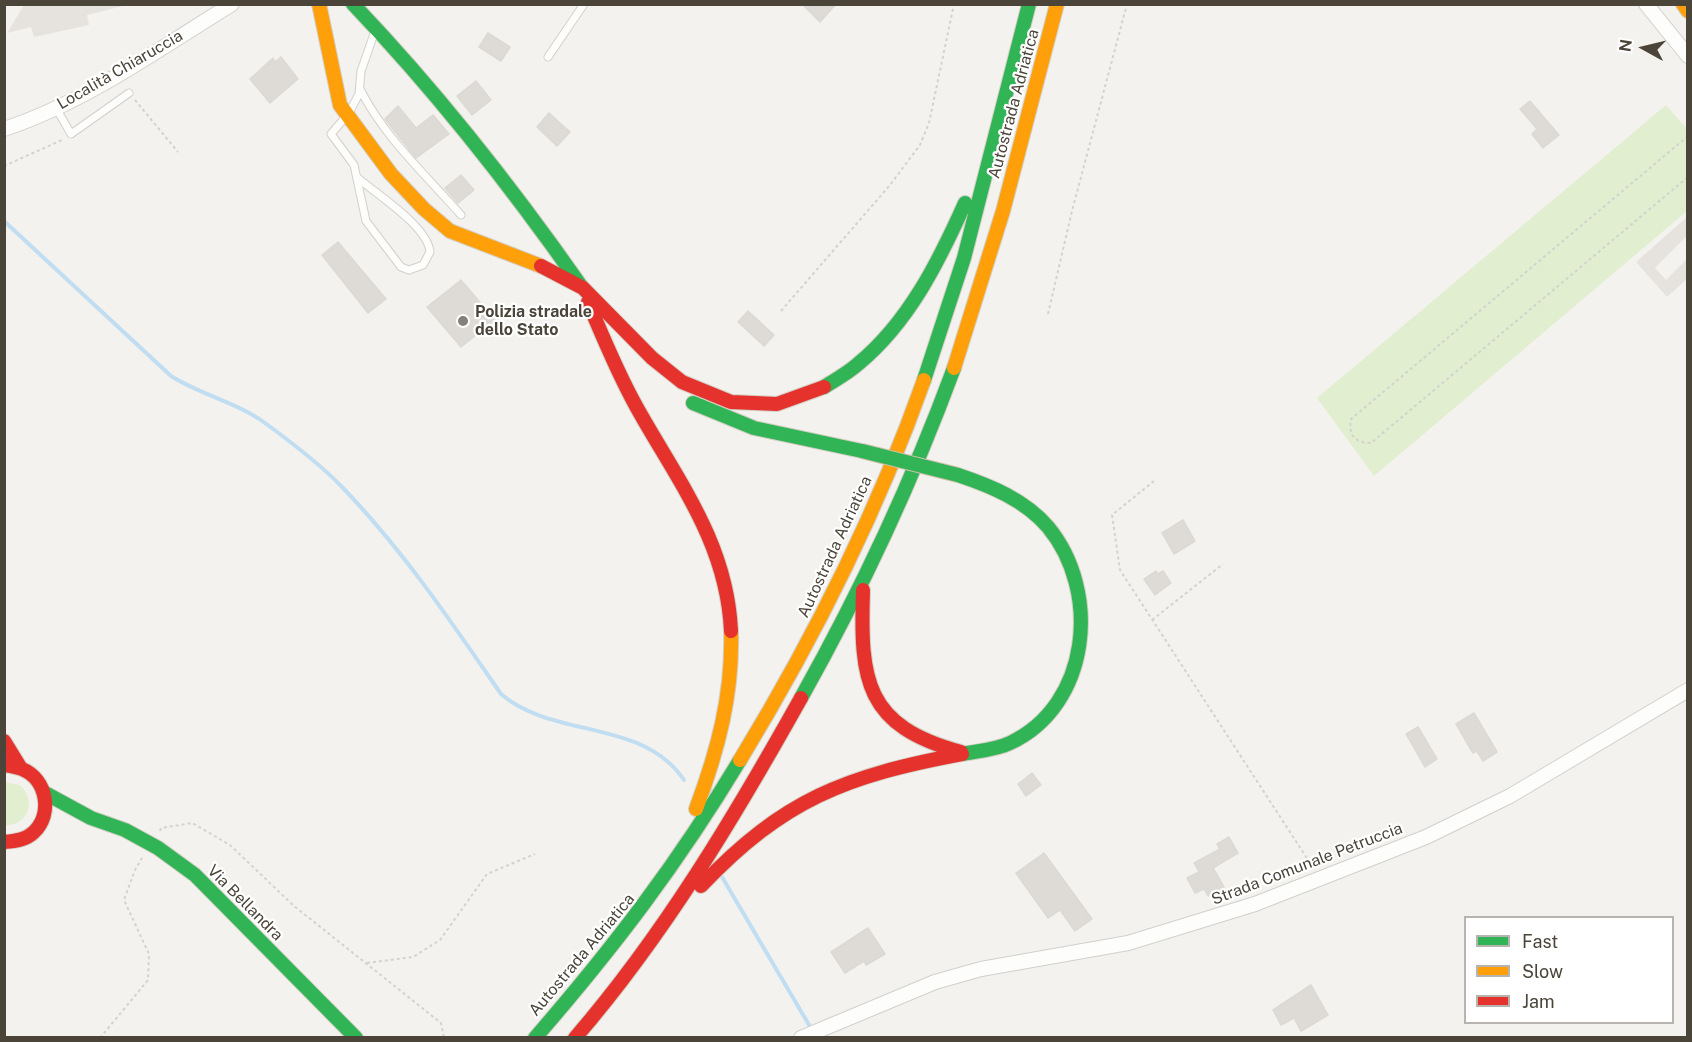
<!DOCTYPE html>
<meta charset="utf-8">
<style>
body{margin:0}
#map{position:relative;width:1692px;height:1042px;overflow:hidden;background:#f4f2ee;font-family:"Public Sans",sans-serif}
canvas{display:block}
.frame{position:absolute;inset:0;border:6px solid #4b4439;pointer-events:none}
.legend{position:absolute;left:1464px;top:916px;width:210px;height:108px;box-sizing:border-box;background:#fff;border:2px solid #b7b4b0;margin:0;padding:8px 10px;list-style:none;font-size:18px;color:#4b4439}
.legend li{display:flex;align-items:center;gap:12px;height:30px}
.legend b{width:30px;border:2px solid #b7b4b0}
.north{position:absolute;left:1614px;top:18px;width:60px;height:60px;-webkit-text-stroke:4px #fff;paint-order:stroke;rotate:278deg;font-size:16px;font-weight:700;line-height:24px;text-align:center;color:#4b4439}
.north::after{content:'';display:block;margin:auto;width:21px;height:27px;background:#4b4439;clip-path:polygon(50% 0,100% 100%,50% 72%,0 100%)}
</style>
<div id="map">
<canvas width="1692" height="1042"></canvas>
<div class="frame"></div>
<ul class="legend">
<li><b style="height:8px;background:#30b455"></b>Fast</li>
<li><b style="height:8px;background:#ff9f0a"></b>Slow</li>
<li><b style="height:8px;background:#e5322d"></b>Jam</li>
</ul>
<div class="north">N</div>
</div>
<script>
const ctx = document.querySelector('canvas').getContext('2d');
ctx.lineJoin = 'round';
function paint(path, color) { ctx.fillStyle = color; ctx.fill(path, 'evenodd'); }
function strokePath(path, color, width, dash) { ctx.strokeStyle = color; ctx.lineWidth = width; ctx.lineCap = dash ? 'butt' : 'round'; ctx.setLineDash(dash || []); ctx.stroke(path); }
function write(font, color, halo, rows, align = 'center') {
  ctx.font = font + ' "Public Sans",sans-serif'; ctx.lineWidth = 4.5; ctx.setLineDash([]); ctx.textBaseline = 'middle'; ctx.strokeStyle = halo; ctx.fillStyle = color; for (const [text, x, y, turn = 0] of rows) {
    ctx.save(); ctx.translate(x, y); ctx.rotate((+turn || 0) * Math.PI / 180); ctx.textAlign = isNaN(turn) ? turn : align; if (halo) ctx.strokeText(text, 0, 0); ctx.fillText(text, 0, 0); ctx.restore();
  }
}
const green = new Path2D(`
 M1666,105L1687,129V211L1374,476L1317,398Z
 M4,782L20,785C37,801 28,826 5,825Z`);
const parking = new Path2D(`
 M24,5V4L127,5L87,15L89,25L34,37L31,27L7,33Z
 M1687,217V236L1655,268L1666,280L1687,259V279L1667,297L1636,262Z`);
const stream = new Path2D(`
 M4,221L171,376C201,395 236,402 265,423C291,442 320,464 342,487C403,550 452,623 501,694C553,739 642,718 684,780
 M722,877L812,1030`);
const building = new Path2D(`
 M802,4H836L820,22Z
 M488,33L510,47L501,61L479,47Z
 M281,57L298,79L270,103L250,79L273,58L275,62Z
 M476,81L491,100L472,115L457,96Z
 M1530,101L1559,135L1543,148L1532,134L1537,129L1520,109Z
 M398,106L416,128L433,115L449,134L416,158L385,119Z
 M549,113L570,132L557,146L537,127Z
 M461,175L474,190L458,203L445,188Z
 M338,242L386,299L368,313L322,255Z
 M461,280L495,320L461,347L427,307Z
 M748,311L774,335L764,346L738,322Z
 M1183,520L1195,541L1174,554L1162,533Z
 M1156,571L1158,574L1163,571L1171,583L1155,595L1144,579Z
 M1474,713L1497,752L1483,761L1477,751L1473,753L1456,724Z
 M1418,727L1437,759L1425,767L1406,734Z
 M1032,773L1041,785L1026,796L1018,784Z
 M1229,837L1238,853L1213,868L1224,887L1208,896L1204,889L1195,893L1187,878L1199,872L1194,863L1220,849L1217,844Z
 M1044,853L1092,919L1075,931L1060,910L1048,918L1016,873Z
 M868,928L885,954L866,965L864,961L845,973L831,952Z
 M1311,985L1328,1015L1301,1031L1294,1018L1281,1025L1273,1010Z`);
const path = new Path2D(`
 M135,100L178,152
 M1688,136L1351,419C1348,435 1355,443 1371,443L1688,177
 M4,166L62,140
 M781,311L890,185L920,145L929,123L954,4
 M1048,314L1072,211L1127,4
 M1154,481L1112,515L1120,570L1312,866
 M1152,620L1223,564
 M160,831L161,828L192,823L230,845L294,906L441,1023L444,1038
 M367,963L413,957L440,940L487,874L535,854
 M100,1038L148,980L149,954L124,900L135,870L142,858`);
const lane = new Path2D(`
 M548,57L584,4
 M360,89C384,137 426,175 461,215
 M56,108L71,134L129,93
 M350,111L359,94L361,71L374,34
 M343,120L331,134L354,165L366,221L401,267L409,270L423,265L430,252C428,227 378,195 359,179`);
const street = new Path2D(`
 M1646,4L1688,56
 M4,129C86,102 159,49 232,4
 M801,1038L935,982L981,969L1128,943L1255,904L1426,837L1510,796L1688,690`);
const fast = new Path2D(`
 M353,4C437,92 511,186 581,286
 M924,380L964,258L1029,4
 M824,387C835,380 848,373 858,364C909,322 939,261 965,203
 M693,403L754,428L862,451
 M958,475C991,486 1025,500 1048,527C1101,591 1091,705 1010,743C996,750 977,751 962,754
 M801,698C861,591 912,482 954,368
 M45,793L91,818L125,830L158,848L195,875L356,1038
 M535,1038C614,947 678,863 740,760`);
const slow = new Path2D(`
 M319,4L340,105L391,174L424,209L450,231L541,266
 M1683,4L1688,11
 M954,368L1003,211L1057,4
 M740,760C813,640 877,513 924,380
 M696,809C718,750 733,694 731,631`);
const jam = new Path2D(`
 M541,266L583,288L652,358L682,382L731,402L777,404L824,387
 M588,302C603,337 617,372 636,406C677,480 727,542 731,631
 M863,590C860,681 865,726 961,752
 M4,741L20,767
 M4,765C10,766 17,767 22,769C47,779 53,814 34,832C26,840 15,841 4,842
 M701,886C784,799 845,776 962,754
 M575,1038C664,935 735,816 801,698`);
const fastBridge = new Path2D(`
 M862,451L958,475`);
const markers = [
 [463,321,6,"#868178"]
];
const streetNames = [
 ["Località Chiaruccia",120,70,-30],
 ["Autostrada Adriatica",1014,104,-75],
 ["Autostrada Adriatica",835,547,-65],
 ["Strada Comunale Petruccia",1307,864,-21],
 ["Via Bellandra",245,903,45],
 ["Autostrada Adriatica",582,955,-50]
];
const poiNames = [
 ["Polizia stradale",475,312],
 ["dello Stato",475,330]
];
paint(green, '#e1eecf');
paint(parking, '#e6e3df');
strokePath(stream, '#c0ddf1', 4);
paint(building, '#dedbd6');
strokePath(building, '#dcd9d4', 1.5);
strokePath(lane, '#d2d0cb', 9);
strokePath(street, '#d2d0cb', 16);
strokePath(fast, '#d3cfc5', 16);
strokePath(slow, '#d3cfc5', 16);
strokePath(jam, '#d3cfc5', 16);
strokePath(path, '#d3d2cc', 2, [3, 3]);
strokePath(lane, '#fdfdfc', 7);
strokePath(street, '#fdfdfc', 14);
strokePath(fast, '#30b455', 14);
strokePath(slow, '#ff9f0a', 14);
strokePath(jam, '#e5322d', 14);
strokePath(fastBridge, '#ccbfa9', 16, []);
strokePath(fastBridge, '#30b455', 14);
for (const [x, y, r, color] of markers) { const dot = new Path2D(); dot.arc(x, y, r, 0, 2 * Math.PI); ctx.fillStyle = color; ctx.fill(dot); strokePath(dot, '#fff', 2); }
write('16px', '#4b4439', '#fff', streetNames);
write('bold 16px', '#4b4439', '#fff', poiNames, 'left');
</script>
